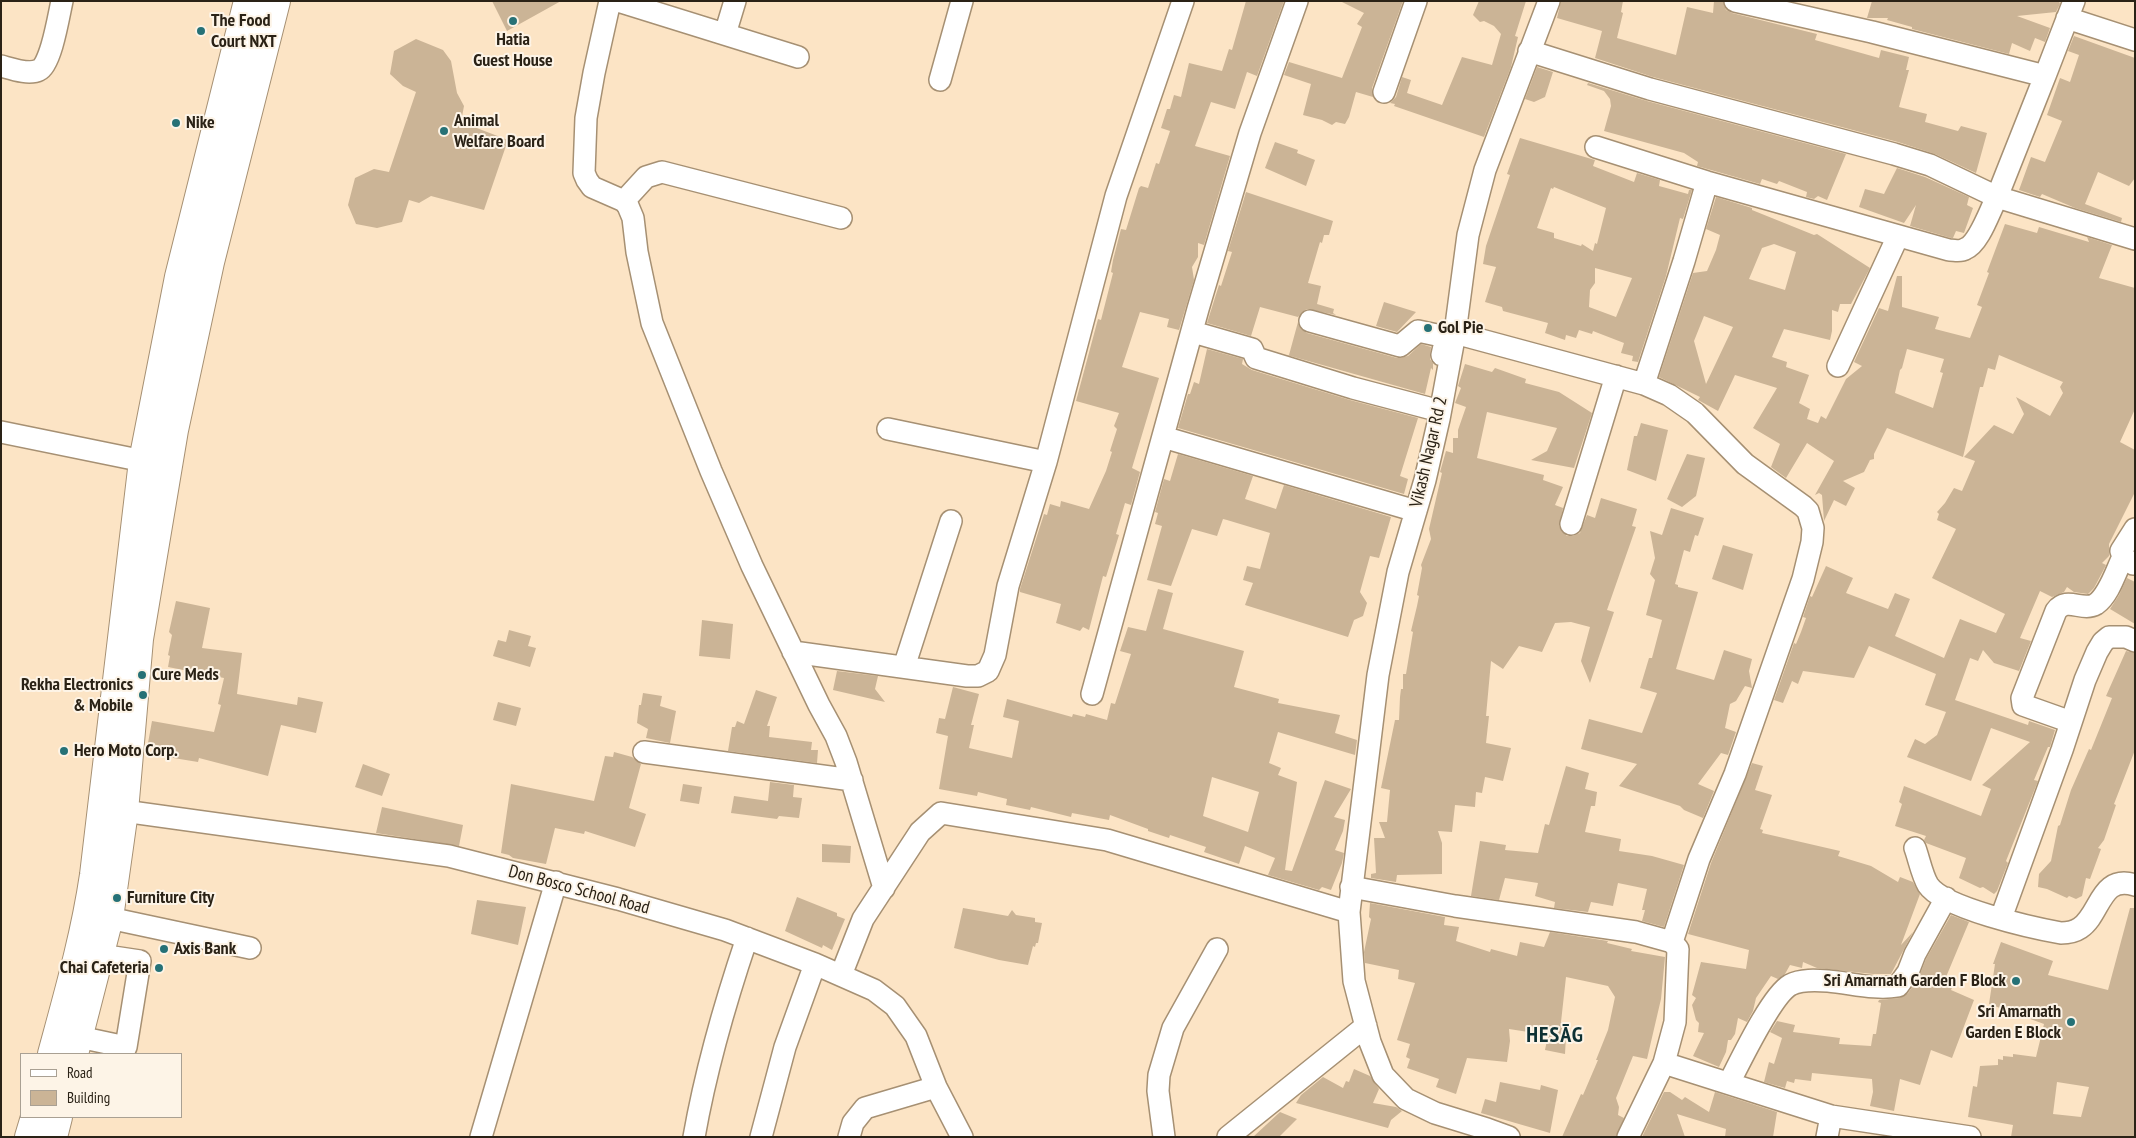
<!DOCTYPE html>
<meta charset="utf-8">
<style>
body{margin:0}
#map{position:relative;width:2136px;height:1138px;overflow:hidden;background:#fce4c5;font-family:"PT Sans Narrow",sans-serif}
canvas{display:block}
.frame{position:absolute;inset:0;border:2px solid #2a2216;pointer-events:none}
.legend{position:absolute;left:20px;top:1053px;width:162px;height:65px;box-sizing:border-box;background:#fdf4e7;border:1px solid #a9a093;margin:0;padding:6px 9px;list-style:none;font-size:15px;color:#2a2216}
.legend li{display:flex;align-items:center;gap:10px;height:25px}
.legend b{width:25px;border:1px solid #a9a093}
</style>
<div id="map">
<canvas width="2136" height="1138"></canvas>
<div class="frame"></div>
<ul class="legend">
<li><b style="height:6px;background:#fff"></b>Road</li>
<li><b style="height:14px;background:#cbb496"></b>Building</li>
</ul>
</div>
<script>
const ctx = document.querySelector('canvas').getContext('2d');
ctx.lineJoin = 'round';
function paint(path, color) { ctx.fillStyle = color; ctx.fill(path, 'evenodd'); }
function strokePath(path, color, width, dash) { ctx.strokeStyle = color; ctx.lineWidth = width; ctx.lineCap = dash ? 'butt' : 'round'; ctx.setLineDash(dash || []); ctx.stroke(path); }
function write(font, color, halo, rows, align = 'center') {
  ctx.font = font + ' "PT Sans Narrow",sans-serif'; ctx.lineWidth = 4; ctx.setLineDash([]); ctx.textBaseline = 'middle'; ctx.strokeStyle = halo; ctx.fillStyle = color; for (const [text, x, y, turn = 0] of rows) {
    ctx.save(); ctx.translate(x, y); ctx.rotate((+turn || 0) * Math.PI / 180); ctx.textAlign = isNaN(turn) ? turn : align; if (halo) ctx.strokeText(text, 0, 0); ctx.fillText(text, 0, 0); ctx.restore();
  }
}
const building = new Path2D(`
 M492,1H561L507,31Z
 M1246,1H1284L1257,76L1247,72L1235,109L1211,102L1195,146L1230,156L1204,245L1198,243V257L1192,267L1194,280L1179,330L1167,327L1169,319L1140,312L1122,367L1159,378L1132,468L1140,472L1131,505L1125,503L1116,534L1119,535L1106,577L1103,576L1089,630L1083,627L1080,631L1056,623L1061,604L1020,592V589L1044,514L1047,515L1050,504L1060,507L1061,501L1089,509L1106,471L1112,452L1110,451L1117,429L1114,426L1119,413L1076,401L1098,319L1101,320L1113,273L1111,272L1113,260L1121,229L1126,230L1139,188L1141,186L1148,188L1156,163L1159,164L1170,131L1161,128L1167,109H1170L1174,95L1181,97L1189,63L1222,71L1229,49L1232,50Z
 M1340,1H1403L1372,88L1373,97L1356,92L1349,117L1345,124L1336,122L1332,125L1322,120L1303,115L1311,84L1284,75L1289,62L1342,78L1362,27L1357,24L1364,13Z
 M1479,1H1526L1515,36L1518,37L1511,67L1484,137L1394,106L1395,104L1390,103L1396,97L1402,77L1411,80L1407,93L1442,105L1462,57L1492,65L1501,34L1494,26L1484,21L1480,22L1473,15Z
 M1561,1H1623L1621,12L1623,13L1617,38L1676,55L1687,7L1713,13L1714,1H1723L1726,10L1732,13L1817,34L1815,40L1879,58L1881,50L1909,57L1906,70H1909L1899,107L1927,114L1925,122L1958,131L1961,126L1987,133L1976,173L1935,154L1898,142L1653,77L1595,58L1602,31L1557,18Z
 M1872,1H2059L2060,4L2056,12L2017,16L2050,28L2045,42L2035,38L2030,51L2012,43L2009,54L1912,29V27L1887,20L1888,18H1867Z
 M2074,36L2135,58V178L2129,186L2098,172L2085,204L2122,218L2121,222L2075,208L2042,194L2040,197L2019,190L2031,157L2045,162L2062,121L2047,115L2060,78L2070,82L2079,55L2068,51Z
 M416,39L443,50L451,61L457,93L464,106L461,122L508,140L484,210L431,196L419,203L409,200L402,222L377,228L356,224L348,205L355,178L374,169L389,172L416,92L403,86L390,74L394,51Z
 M1537,67L1553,72L1545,97L1534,102L1525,99Z
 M1588,83L1647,101L1846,154L1827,200L1818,196L1814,199L1806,197L1807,192L1779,181L1777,184L1762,179L1760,184L1697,166L1698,162L1684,153L1604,131L1611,106L1610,99L1604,91L1587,85Z
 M1520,138L1595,160L1593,166L1634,182L1637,173L1660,180L1659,186L1688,194L1689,190H1692L1683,219L1680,218L1666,276L1638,362L1632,361L1633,356L1621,353L1624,343L1593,331L1592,334L1579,330L1576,338L1566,335L1565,340L1545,333L1548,323L1503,311L1502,307L1485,302L1496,267L1483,264L1486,246L1510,175L1507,174ZM1554,187L1606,208L1597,244L1595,243L1593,251L1582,244L1581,246L1554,238V233L1537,228L1551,188L1553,189ZM1595,268L1632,278L1616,317L1589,307L1590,290L1595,283Z
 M1275,142L1298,150L1297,153L1315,160L1306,186L1265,168Z
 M1897,168L1925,177L1969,197L1967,205L1973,208L1964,233L1956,231L1953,238H1951L1910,226L1916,205L1904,223L1859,207L1865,189L1884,194Z
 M1246,192L1333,221L1329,235H1324L1322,243L1320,242L1308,283L1321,286L1317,304L1334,309L1333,313L1336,315L1307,309L1302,312L1298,317L1260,307L1251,336L1207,323L1219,285L1221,286L1232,252L1228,251Z
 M1716,197L1752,208V210L1814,235L1817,234L1870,268L1851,304H1840L1838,312L1832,310V331L1830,340L1784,329L1772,357L1787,362L1786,367L1809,375L1799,403L1810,409L1807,419L1818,423L1821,416L1826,419L1846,379L1862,366L1854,362L1879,308L1888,311L1897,276H1902V307L1939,317L1935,329L1970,338L1982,307L1977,305L1989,273L1987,272L2005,224L2037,233L2039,227L2089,242L2087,237L2112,245L2099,278L2135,288V409L2120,442L2135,450V492L2109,544V556L2102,563L2106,565L2103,571L2094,588L2088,594L2074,592L2067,587L2064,592L2052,597L2040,591L2020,638L2031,641L2019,671L1994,663L1983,650L1978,661L1970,658L1955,700L2028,725L2029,721L2055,730L2050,747H2048L2034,780L2038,781L2006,861L2008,863L1997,891L1994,894L1983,887L1980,888L1959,878L1966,858L1926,843L1924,840L1926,836L1895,826L1902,804L1899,802L1904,786L1981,816L1991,789L1982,785L2030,742L1991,728L1971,781L1907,757L1915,739L1925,744L1937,735L1946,712L1925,705L1936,674L1869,646L1854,678L1803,671L1798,684L1792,681L1783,703L1774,700L1794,643L1796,644L1801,632L1806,618L1803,617L1810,596L1812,597L1826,566L1853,578L1846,593L1888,609L1895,593L1910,599L1895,636L1944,658L1960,619L1996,633L2005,614L1932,578L1956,529L1937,520L1939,514L1937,512L1945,503L1954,488L1962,491L1975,461L1964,457L1994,425L2013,434L2024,414L2016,397L2050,416L2063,393L2060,387L2063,382L1999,355L1995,370L1988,368L1983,387H1980L1963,457L1887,428L1874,454V459L1870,460L1864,472L1843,481L1855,488L1846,506L1834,500L1824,521L1822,495L1819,493L1815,495L1834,461L1807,443L1786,478L1771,467L1780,444L1753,428L1777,388L1735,375L1718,411L1698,400L1700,397L1659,377L1693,273L1707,271L1716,250L1720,235L1706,229ZM1774,244L1796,252L1785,290L1749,279L1762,248ZM1704,316L1733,327L1706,384L1694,341ZM1907,349L1944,359L1940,372L1943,373L1933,408L1895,393L1900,370L1902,368Z
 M1384,302L1416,312L1397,332L1376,326Z
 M1298,322L1301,329L1307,333L1397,358L1408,356L1421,344L1431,347L1430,359L1433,363V370L1431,368L1425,394L1287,355H1289Z
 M1207,349L1243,359L1242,364L1252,370L1350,400L1418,418L1400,476L1408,479L1404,494L1178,428L1188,394H1190L1194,382L1199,384Z
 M1465,364L1492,372L1495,368L1526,379L1525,383L1559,392L1592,413L1574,468L1531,460L1547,451L1557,428L1487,412L1477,458L1544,475L1543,480L1563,487L1555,505L1563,508L1559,526L1562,532L1567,536H1573L1580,533L1587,515L1595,518L1601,498L1637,509L1632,526L1636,527L1607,610L1614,612L1590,683L1581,661L1590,627L1571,622L1555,623L1542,652L1519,646L1503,669L1491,661L1486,716H1489L1486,743L1511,748L1503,781L1485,777L1482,793L1476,792L1475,807L1455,805L1452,832L1438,831L1442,843V874L1397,875L1396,882L1371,878V874L1376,873L1374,838H1385L1379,822H1387L1390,790L1381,788L1395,720H1399L1400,697L1401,689H1403V674H1406L1413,632L1411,631L1417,606L1419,596L1417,595L1422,568L1421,565L1431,539L1429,529L1442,473L1440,472L1446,451L1453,453V438H1458V430L1466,407L1455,403L1461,388L1458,386Z
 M1641,423L1668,430L1656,481L1627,470L1634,436H1637Z
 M1178,454L1253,476L1245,499L1276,509L1284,485L1391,517L1379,558L1370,556L1360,592L1367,603L1363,616L1354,620L1348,637L1245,605L1253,583L1243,580L1247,566L1260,569L1270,533L1227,520L1223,519L1217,536L1192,529L1171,586L1147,580L1162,526L1155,524L1158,513L1155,512L1164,479L1170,481Z
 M1687,454L1705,458L1696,496L1682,507L1667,499Z
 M1671,508L1704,518L1698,536L1695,535L1690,552L1684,550L1675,584L1678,585V587L1698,592L1676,669L1714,680L1724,650L1752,659L1749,671L1752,688L1745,686L1736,701L1730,704L1725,728L1736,732L1728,755L1721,753L1698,784L1714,791L1703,818L1684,810L1680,806L1619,786L1637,764L1581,749L1589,719L1642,733L1657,693L1640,688L1649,658H1652L1662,620L1646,615L1655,580L1650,574L1655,558L1650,531L1662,535Z
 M1723,545L1753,554L1743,590L1712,579Z
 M2127,578L2135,582V624L2110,609L2119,595Z
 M1158,589L1173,593L1163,629L1244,651L1234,687L1279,699L1278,703L1340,715L1335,733L1357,740L1355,755L1278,732L1269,763L1281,768L1278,775L1297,782L1285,870L1292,871L1325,780L1351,789L1334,817L1345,820L1343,831L1335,850L1344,853L1342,863L1331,890L1322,887L1319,890L1268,875L1275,858L1245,846L1239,864L1204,852L1206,847L1170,835L1169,838L1148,831V829L1110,815L1109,820L1072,813L1071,817L1031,807L1030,810L1006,805L1007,799L978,792L977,796L939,789L948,736L936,733L939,718L945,719L953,687L979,694L971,725H974L969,748L1012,758L1019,721L1003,717L1007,699L1072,717L1073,714L1085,717L1086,714L1107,720L1111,703L1115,704L1131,654L1120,651L1128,627L1146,631ZM1212,777L1259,792L1248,832L1203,816Z
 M176,601L210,608L202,648L242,653L237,694L297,705L298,697L323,702L316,733L281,725L268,776L199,758L198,762L155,755L157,745L148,743L152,721L214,732L221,705L218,704L224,678L168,667L170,656L168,655L172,635L169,632Z
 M702,620L733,624L730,659L699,656Z
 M509,630L531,636L528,646L536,648L530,667L493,656L498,640L506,642Z
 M2126,651L2135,653V750L2114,804L2116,805L2104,840L2098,848L2101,849L2090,879L2086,878L2082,896L2076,899L2069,896L2067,898L2047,889L2038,887L2039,874L2051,861L2058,826L2060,825L2071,790L2089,749L2091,750L2112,698L2106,696Z
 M837,671L878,676L875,689L885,702L833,690Z
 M756,690L777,697L767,726H770L769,737L812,742L811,750H818L817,763L728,751L732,727H735L737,721L744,724Z
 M643,693L662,696L660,706L676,711L670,743L646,738L648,729L637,723L639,705H641Z
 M498,702L521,708L516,726L493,720Z
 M614,752L632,757L641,764L629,808L646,814L635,847L585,831L584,834L555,828L546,864L513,858L509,855L501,853L511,784L594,801L605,756L613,757Z
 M1752,763L1763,766L1755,790L1772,795L1760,829L1763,830L1762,833L1840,851L1838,856L1871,866L1898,882L1900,877L1913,882L1920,894L1901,945L1913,932L1891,974H1873L1817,968L1803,962L1802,968L1790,965L1785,974L1778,979L1771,976L1756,998L1753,1011L1747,1022L1738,1018L1735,1034L1731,1040H1728L1726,1052L1719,1067L1693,1056L1704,1033L1698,1032L1699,1023L1696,1020L1692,1005L1696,998L1692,995L1701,962L1746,969L1749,950L1688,934L1711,863Z
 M363,764L390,774L382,796L355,787Z
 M1566,766L1589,773L1585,789L1597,792L1595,806H1591L1585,832L1621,839L1619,851L1652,856L1684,865L1664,927L1642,921L1645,910H1642L1647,889L1618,883L1613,906L1591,902L1588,912L1554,908L1555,902L1535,896L1538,883L1505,878L1499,900L1471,896L1480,841L1506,845L1505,850L1538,853L1545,824L1549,825Z
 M770,782L794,785L793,797L802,798L799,818L779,816L777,819L731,813L734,796L768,801Z
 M683,784L702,787L699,804L680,801Z
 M382,807L463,825L459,846L376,833Z
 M822,844L851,846L850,863L822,862Z
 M797,897L837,913V916L845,919L832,950L823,945L822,948L785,931Z
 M477,900L526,907L518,945L471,934Z
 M1370,903L1445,917L1444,925L1459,927L1456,941L1490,952L1491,949L1517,956L1520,942L1544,947L1550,932L1608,941L1607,943L1632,949L1631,951L1665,957L1661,999L1647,1059L1633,1056L1616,1098L1619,1107L1618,1115L1624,1118L1616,1137H1562L1581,1094L1583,1095L1598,1060H1596L1608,1030L1615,997L1608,986L1566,977L1561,1022L1563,1023L1561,1033L1566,1036L1565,1054L1545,1050L1548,1035L1509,1029L1510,1041L1507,1062L1467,1058L1456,1094L1436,1087L1439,1079L1407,1068L1410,1059L1406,1057L1410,1044L1397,1040L1415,983L1398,979L1399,970L1365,963L1364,952L1371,919L1369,917Z
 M963,908L1008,916L1012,910L1016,915L1035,918V922L1042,923L1038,943H1036L1035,947L1033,946L1028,965L999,960L954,948Z
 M2130,908H2135V1137H2011L2013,1125L1968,1117L1973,1086L1977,1087L1980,1066L1998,1065V1059L2003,1060V1056L2013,1057V1054L2036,1057L2044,1024L1989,1004L1995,964H1993L2001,942L2053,961L2048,975L2108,990ZM2057,1082L2089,1087L2081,1117L2053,1114Z
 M1951,915L1969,922L1946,977L1955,981L1951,990L1974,1000L1952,1058L1931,1050L1920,1085L1900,1079L1894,1111L1870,1106L1873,1092L1872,1079L1812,1073L1811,1081L1795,1079L1794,1083L1787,1081L1785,1088L1764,1082L1769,1062L1774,1064L1782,1038L1770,1032L1777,1021L1795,1025L1793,1032L1840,1038L1839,1044L1871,1046L1873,1034H1876L1881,1003L1878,1002L1879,1000L1899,998L1908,993L1918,979L1926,959Z
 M1354,1069L1370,1076L1379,1089L1373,1103L1396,1107L1402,1111L1391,1120L1388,1128L1296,1103L1301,1095L1323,1077L1343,1088L1346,1081L1349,1082Z
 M1500,1082L1540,1090L1541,1085L1558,1090L1550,1133L1481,1113L1485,1099L1496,1102Z
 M1664,1092H1670L1682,1100L1685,1097L1709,1112L1715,1092L1777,1112L1773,1137H1725L1726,1129L1677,1114L1685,1137H1642Z
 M1280,1112L1297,1119L1279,1137H1253Z`);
const street = new Path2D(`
 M610,1L594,73L586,118L584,173L587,180L592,187L624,201L628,206L633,218L637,252L652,323L711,471L752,566L819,705L836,736L846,762L884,888
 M618,1L798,57
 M1735,1L1872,32L2045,76L1997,197L2135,239
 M2067,18L2135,40
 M725,34L735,1
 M1529,51L1650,89L1894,154L1930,165L1997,197C1990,210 1979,244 1965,249C1960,252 1955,250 1949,250L1707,182L1596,147
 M1,66C12,69 29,75 39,70C51,65 59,14 62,1
 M2045,76L2074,1
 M940,80L962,1
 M1384,92L1416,1
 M624,201L646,177L662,172L841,218
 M1310,321L1400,346L1418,331L1446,337L1442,355H1446
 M1193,332L1252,349L1256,358L1353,388L1440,411
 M1455,333L1644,384L1684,261L1707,182
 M1838,366L1898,236
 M1644,384L1669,395L1695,413L1745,464L1803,506L1808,511L1813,528L1812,542L1803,579L1735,774L1699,859L1672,942
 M888,429L1046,462
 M1,432L158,464
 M1163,437L1416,511
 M1571,524L1616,376
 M2133,564L2123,557L2121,551L2135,529
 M793,652L967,676H978L988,671L995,655L1008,586L1046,462L1116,196L1183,1
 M904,667L951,521
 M1092,694L1198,309L1250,133L1297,1
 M2071,722L2023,705L2022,698L2056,611C2067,596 2082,612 2096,604C2109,595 2116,571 2123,557
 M644,752L852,780
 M109,809L449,856L618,899L725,930L815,964L874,990L895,1006L916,1036L936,1087L962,1137
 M1915,848C1919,859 1922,875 1928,885C1943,908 2033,928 2061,933C2067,933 2074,932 2080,928C2101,914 2100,874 2135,885
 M1351,887L1455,906L1636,932L1672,942L1678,949L1675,1022L1664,1063L1831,1116L1970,1137
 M109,918L250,948
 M2001,918L2062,750L2085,680L2097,652L2103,642L2109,637H2126L2135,641
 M841,975L863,919L920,832L941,813L1107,840L1349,912
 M79,1037L126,1047L140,961L100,955
 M1729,1083C1740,1062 1771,996 1790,985C1801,979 1816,980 1828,981C1851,983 1875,990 1898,986L1908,972L1915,954L1946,898
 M1487,1129L1509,1137
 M481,1137L556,882
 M694,1137C706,1069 725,1003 747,938
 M761,1137L785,1047L815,964
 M849,1137L853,1123L865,1108L936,1087
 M1164,1137L1158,1091L1159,1075L1173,1028L1217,949
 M1228,1137L1366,1026
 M1485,1137L1487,1129L1435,1113L1406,1099L1383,1075L1370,1042L1354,981L1349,912L1378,675L1398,572L1425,480L1439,419L1455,333L1468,235L1485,170L1549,1
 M1628,1137L1664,1063
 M1827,1137L1831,1116`);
const secondary = new Path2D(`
 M52,1054C68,995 85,936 94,875L143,461L179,277L248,1
 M74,1054L109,918L124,811L139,639L174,430L210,262L276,1
 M29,1137L35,1117
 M53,1137L58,1117`);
const markers = [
 [513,21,5,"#267176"],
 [201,31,5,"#267176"],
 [176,123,5,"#267176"],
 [444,131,5,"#267176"],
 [1428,328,5,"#267176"],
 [142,675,5,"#267176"],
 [143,695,5,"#267176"],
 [64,751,5,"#267176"],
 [117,898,5,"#267176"],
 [164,949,5,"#267176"],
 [159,968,5,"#267176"],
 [2016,981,5,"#267176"],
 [2071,1022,5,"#267176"]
];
const poiNames = [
 ["The Food",211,21],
 ["Court NXT",211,42],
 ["Hatia",513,40,"center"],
 ["Guest House",513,61,"center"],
 ["Animal",454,121],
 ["Welfare Board",454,142],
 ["Nike",186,123],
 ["Gol Pie",1438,328],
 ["Cure Meds",152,675],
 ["Rekha Electronics",133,685,"right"],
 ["& Mobile",133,706,"right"],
 ["Hero Moto Corp.",74,751],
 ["Furniture City",127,898],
 ["Axis Bank",174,949],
 ["Chai Cafeteria",149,968,"right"],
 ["Sri Amarnath Garden F Block",2006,981,"right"],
 ["Sri Amarnath",2061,1012,"right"],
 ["Garden E Block",2061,1033,"right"]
];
const streetNames = [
 ["Vikash Nagar Rd 2",1429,452,-77],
 ["Don Bosco School Road",579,890,15]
];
const districtNames = [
 ["HESĀG",1555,1036]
];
paint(building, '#cbb496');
strokePath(street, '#a69073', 24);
strokePath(secondary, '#a69073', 30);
strokePath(street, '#fff', 21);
strokePath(secondary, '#fff', 28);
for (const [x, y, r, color] of markers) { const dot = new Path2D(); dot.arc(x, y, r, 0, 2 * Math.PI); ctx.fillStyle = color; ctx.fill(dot); strokePath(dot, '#fdf4e7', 2); }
write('bold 18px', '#2a2216', '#fdf4e7', poiNames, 'left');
write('18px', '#2a2216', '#fdf4e7', streetNames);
ctx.letterSpacing = '1px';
write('bold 22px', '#0e3134', '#fdf4e7', districtNames);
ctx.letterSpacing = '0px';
</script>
